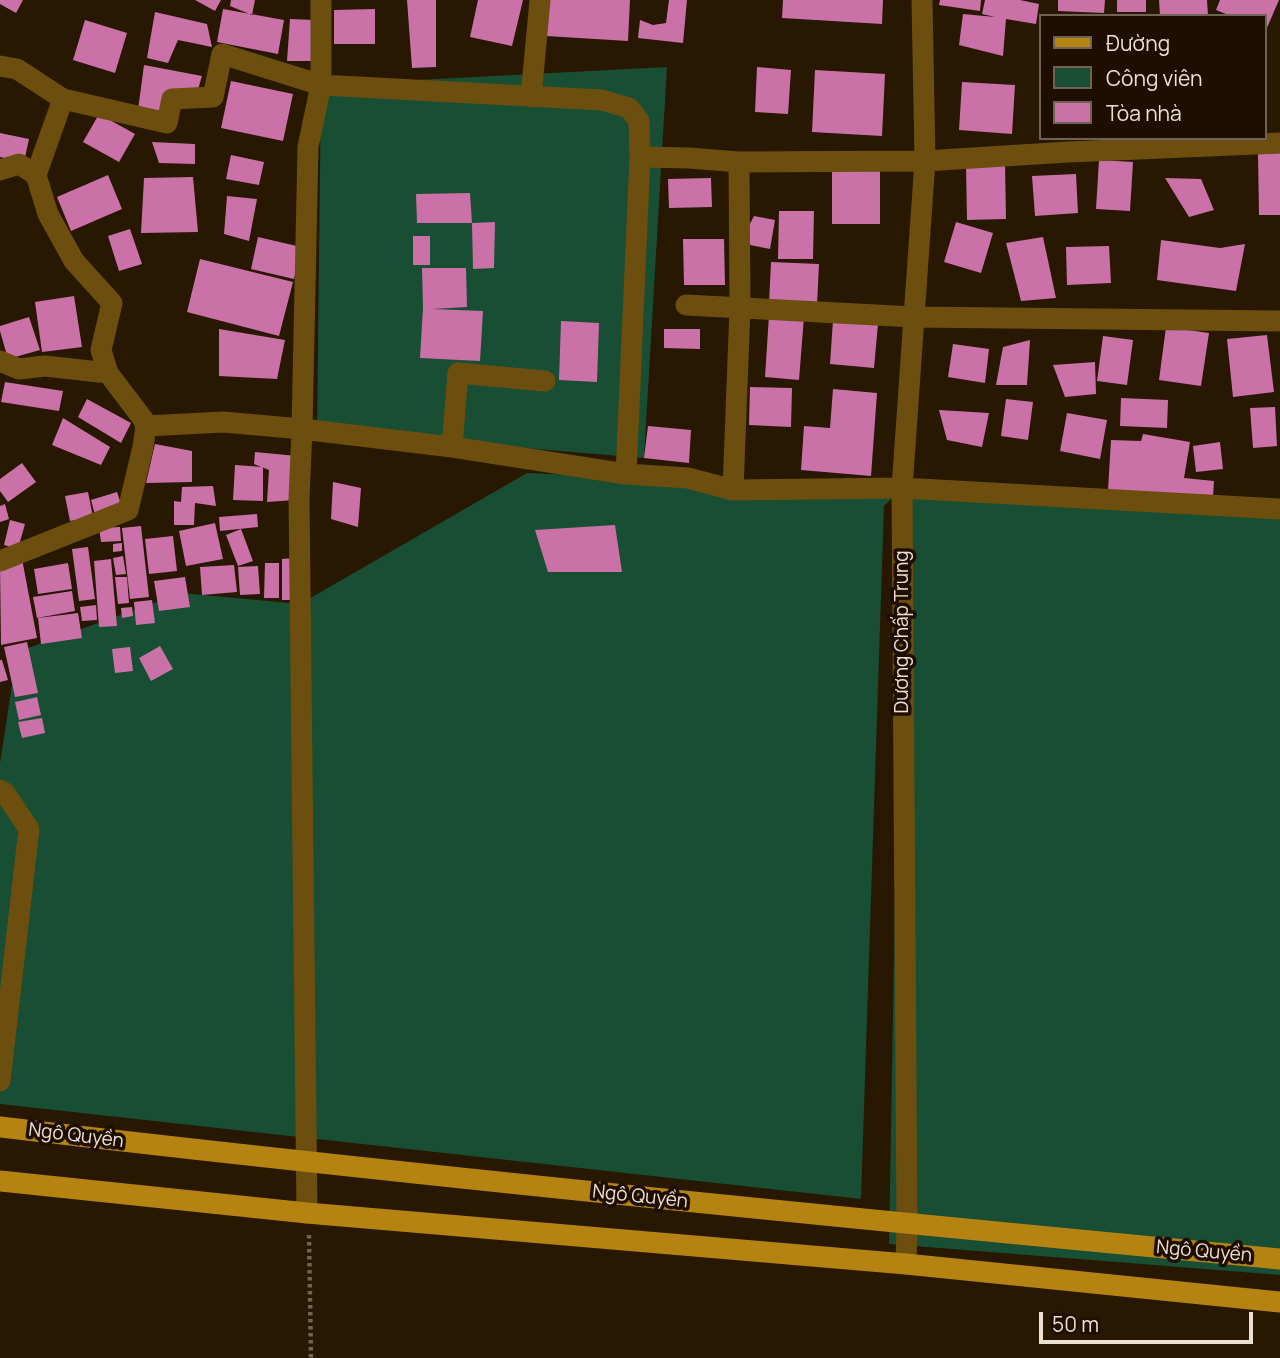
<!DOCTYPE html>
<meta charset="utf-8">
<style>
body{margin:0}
#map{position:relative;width:1280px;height:1358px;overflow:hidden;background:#281701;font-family:Manrope,sans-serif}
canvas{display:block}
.legend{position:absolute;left:1039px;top:14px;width:228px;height:126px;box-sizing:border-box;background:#1e0e00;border:2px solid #706254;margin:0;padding:9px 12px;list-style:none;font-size:21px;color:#ece0d2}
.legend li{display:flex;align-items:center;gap:14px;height:35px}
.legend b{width:35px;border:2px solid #706254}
.scale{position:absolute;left:1039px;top:1312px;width:214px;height:32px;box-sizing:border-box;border:4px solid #ece0d2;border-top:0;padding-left:9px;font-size:21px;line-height:24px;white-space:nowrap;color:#ece0d2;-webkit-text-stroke:5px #1e0e00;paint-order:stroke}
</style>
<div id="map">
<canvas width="1280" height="1358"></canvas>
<ul class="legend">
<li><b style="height:9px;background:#b58312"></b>Đường</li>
<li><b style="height:19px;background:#174e34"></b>Công viên</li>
<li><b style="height:19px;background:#ca72a8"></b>Tòa nhà</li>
</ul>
<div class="scale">50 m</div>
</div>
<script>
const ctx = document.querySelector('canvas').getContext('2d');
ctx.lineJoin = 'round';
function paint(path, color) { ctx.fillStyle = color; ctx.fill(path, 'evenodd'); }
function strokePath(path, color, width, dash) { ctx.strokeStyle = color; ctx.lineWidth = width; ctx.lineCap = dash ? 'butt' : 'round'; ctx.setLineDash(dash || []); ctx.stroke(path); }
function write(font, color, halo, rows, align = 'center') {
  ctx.font = font + ' Manrope,sans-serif'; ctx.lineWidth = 7; ctx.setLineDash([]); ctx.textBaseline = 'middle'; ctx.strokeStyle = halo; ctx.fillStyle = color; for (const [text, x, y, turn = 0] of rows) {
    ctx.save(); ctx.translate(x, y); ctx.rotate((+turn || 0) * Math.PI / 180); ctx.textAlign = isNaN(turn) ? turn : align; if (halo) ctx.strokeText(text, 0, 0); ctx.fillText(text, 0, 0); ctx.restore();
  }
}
const green = new Path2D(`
 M667,67L644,458L317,431L321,85Z
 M527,473L902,488L1280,509V1275L889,1244L902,488L884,506L861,1199L0,1104V763L17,652L182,593L300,604Z`);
const building = new Path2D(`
 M0,0H23L16,13L0,4Z
 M195,0H221L215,11Z
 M231,0H255L252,15L230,6Z
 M407,0H436V67L412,68Z
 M478,0H523L512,46L470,37Z
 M548,0H630L628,41L546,36Z
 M669,0H687L683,43L638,38L640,20L653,25L666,23Z
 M783,0H883L882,24L782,18Z
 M940,0H981L980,11L939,5Z
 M985,0H1020L1039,4L1036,24L1006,19L1003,56L959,45L963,14L995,17L982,14Z
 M1058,0H1105L1104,13L1058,11Z
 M1117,0H1146V12H1117Z
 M1159,0H1207L1208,16H1160Z
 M1220,0H1279L1266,30L1264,29V16H1231L1216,10Z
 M223,9L284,20L278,54L217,42Z
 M375,9V44H334V10Z
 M155,12L207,24L212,47L178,40L168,63L147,58Z
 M290,19L315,20L313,61H287Z
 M85,20L127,33L115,73L73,60Z
 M144,65L202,76L196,96L162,115L138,110Z
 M757,67L791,70L788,114L755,112Z
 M815,70L885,74L882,136L812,132Z
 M231,81L293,94L283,141L221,128Z
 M962,82L1015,85L1012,134L959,130Z
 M99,114L135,134L119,162L83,142Z
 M0,133L29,139L24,162L0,157Z
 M152,142L195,144V164L159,163Z
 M1280,153V215H1259L1258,154Z
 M231,155L264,162L259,185L226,179Z
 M1099,160L1133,162L1130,211L1096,209Z
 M1005,163L1006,219L967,220L966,164Z
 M832,168H880V224H832Z
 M1076,174L1078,213L1035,216L1032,176Z
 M108,175L122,209L71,231L57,197Z
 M193,177L198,232L141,233L144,178Z
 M711,178L712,207L669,208L668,179Z
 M1165,178L1201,179L1214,210L1189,217Z
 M470,193L472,223H417L416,194Z
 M227,196L257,199L249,241L224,234Z
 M779,211H814L813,259H778Z
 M754,216L775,220L770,249L740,243Z
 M495,222L494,268L473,269L472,223Z
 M956,222L993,233L981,273L944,262Z
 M130,229L142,264L119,271L108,236Z
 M413,236H430V265H413Z
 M258,237L301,247L294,279L251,269Z
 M1043,237L1056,298L1021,301L1006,243Z
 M683,239H724L725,285H684Z
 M1161,240L1220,248L1245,244L1236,291L1157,280Z
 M1109,246L1111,283L1067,285L1066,247Z
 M200,259L293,282L279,336L187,312Z
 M771,262L819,264L817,306L769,303Z
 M422,268H466L467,307L432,309L483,311L480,361L420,358L423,308Z
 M74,296L82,347L42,352L35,302Z
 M769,315L804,317L799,380L765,377Z
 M29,317L40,350L8,359L0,331V326Z
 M833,320L878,324L874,368L830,364Z
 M561,321L599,323L597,382L559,380Z
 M1166,327L1209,333L1201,386L1159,380Z
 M219,329L285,340L277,379L219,376Z
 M664,329H700V349L664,348Z
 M1267,335L1274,392L1233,397L1227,339Z
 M1103,336L1133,340L1127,385L1097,381Z
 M1030,340L1027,385H996L1003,347Z
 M953,344L989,349L985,383L948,377Z
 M1095,362L1096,394L1065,397L1053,365Z
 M5,382L63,391L59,411L1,402Z
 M750,387L792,388L791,427L749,425Z
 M833,389L877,393L871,476L801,470L804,426L830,428Z
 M1121,398L1168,400L1167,428L1120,426Z
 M87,399L131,423L121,443L78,417Z
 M1006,399L1033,402L1028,440L1001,436Z
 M1275,407L1277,446L1253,448L1250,408Z
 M939,410L989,413L982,447L947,440Z
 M1067,413L1107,420L1100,459L1060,451Z
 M63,418L110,447L101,465L52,445Z
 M648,426L691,430L689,463L644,458Z
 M1143,434L1190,442L1184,478L1214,481L1213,497L1108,490L1111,440L1141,441Z
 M1220,442L1223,469L1196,472L1193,446Z
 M155,444L192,451V482L146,483Z
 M255,452L297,456L295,500L267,502L269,470L254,464Z
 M22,463L36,482L8,502L0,491V479Z
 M235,465L263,467V501L233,500Z
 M333,482L361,488L358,527L331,519Z
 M213,486L216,506L195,503L194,525H174V501L181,502L182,487Z
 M88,492L93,517L70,521L65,496Z
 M117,492L122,507L95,515L91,500Z
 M5,504L9,519L0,522V506Z
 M257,514L258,527L220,531L219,517Z
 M10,520L25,524L18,549L4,545Z
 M215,523L223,559L186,566L179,531Z
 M615,525L622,572H548L535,530Z
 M141,526L149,597L130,599L122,528Z
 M120,527L121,541L101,542L99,528Z
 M241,529L253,561L238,566L226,535Z
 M173,536L177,571L149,574L145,539Z
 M122,543V551L113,552V544Z
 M88,547L95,599L79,601L72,549Z
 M123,556L126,574L116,575L113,558Z
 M294,558V600H282V559Z
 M22,559L37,638L1,645L0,564Z
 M111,559L117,626L99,627L94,561Z
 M68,563L72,589L38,594L34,569Z
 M265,563H279V598H264Z
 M234,565L237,592L202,595L200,567Z
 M258,566L260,594L240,595L238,567Z
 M115,577H127L129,603L118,604Z
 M185,577L190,607L159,611L154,581Z
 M72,591L75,611L37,618L33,597Z
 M152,600L155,623L136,625L134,602Z
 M96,605L97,620L82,621L80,607Z
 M132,607L133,616L122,618L121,608Z
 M78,613L82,638L41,644L38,618Z
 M27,642L38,693L15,697L4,647Z
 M160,646L173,669L151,681L139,658Z
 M130,647L133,671L115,673L112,649Z
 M0,660H2L8,680L0,682Z
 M37,697L41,715L19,720L15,702Z
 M42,718L45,733L22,738L18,722Z`);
const path = new Path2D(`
 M309,1235L311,1358`);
const minor = new Path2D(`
 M0,66L17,69L63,99L167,123L172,99L213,97L222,54L321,85L602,100L629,108L639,121L640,157L626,474
 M531,97L540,0
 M63,99L36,175L48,214L74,261L112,303L101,350L108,373L143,419L146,426L223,422L302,429L452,447L626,474L688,478L733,490L902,488L1280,509
 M640,157L689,158L739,162L925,161L1068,152L1280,143
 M0,170L19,164L36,175
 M686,305L914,317L1280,321
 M0,361L19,369L45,366L108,373
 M452,447L458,373L545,381
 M733,490L740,308L739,162
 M0,561L128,510L143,447L146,426
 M0,790L5,793L29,829L0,1081
 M307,1213L299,499L302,429L308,147L321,85V0
 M906,1264L907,1224L902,488L925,161L922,0`);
const major = new Path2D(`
 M0,1127C426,1177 853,1219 1280,1259
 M0,1181L307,1213L906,1264L1280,1302`);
const streetNames = [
 ["Dương Chấp Trung",903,632,-90],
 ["Ngô Quyền",76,1136,7],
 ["Ngô Quyền",640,1197,6],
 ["Ngô Quyền",1204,1252,5]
];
paint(green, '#174e34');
paint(building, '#ca72a8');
strokePath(path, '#736451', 4.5, [3.5, 3.5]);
strokePath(minor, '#6c4e0f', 21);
strokePath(major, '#b58312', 21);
write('19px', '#ece0d2', '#1e0e00', streetNames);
</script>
